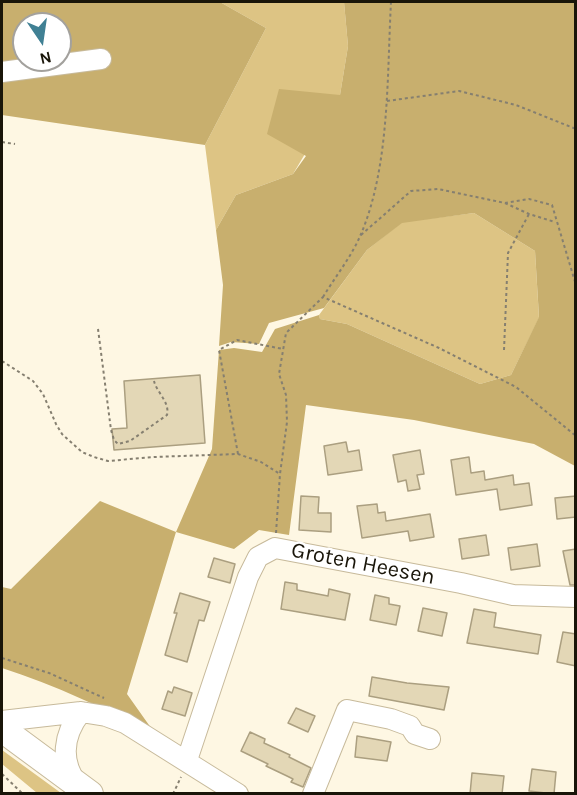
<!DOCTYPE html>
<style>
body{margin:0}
#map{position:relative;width:577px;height:795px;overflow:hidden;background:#fef7e3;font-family:Karla,sans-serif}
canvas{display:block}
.frame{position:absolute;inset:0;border:3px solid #191509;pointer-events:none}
.north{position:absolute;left:12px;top:12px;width:60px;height:60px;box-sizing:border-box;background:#fff;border:2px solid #a3a19d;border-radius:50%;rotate:167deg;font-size:16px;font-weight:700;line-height:24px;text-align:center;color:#191509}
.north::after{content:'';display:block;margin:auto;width:21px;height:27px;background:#408094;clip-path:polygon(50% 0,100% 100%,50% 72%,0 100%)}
</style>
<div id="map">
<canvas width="577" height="795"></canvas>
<div class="frame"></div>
<div class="north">N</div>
</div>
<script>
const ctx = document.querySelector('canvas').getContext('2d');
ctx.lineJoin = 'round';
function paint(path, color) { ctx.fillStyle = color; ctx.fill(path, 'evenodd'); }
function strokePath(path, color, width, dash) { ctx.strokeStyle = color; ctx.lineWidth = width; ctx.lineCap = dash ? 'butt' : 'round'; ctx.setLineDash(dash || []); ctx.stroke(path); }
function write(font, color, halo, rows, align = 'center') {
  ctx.font = font + ' Karla,sans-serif'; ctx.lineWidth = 5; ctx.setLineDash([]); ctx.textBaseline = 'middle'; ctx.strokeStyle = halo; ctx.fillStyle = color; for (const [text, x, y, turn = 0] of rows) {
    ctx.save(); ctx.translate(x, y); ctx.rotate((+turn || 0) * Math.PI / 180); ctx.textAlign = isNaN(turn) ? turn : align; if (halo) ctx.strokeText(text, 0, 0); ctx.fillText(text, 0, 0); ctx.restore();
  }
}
const green = new Path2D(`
 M220,2H344L348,46L340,95L293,174L236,195L216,230L205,145L266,28Z
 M474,213L535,251L539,318L511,375L480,384L347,324L320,319L319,315L367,250L402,222Z
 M2,750L61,793H37L2,764Z`);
const forest = new Path2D(`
 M2,2H220L266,28L205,145L2,115ZM24,24H60V60H24Z
 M344,2H575V466L534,444L414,420L306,405L289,535L259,530L234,549L176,532L127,694L156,735C106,709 55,685 2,668V587L11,589L100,501L176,532L212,449L219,350L234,348L262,352L275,329L319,315L320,319L347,324L480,384L511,375L539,317L535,251L474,213L402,223L367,250L324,308L269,323L259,344L231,342L219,346L223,285L216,230L236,195L293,174L306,156L267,134L279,89L340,95L348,46Z`);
const building = new Path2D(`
 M200,375L205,443L114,450L112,429L127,428L124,381Z
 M346,442L348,452L359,450L362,470L328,475L324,446Z
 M420,450L424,474L417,475L420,489L408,491L406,480L398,482L393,455Z
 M469,457L471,473L484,471L485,480L513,475L514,485L529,483L532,505L500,510L497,489L456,495L451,460Z
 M301,496L319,497L318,513H331V532L299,530Z
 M576,496V517L557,519L555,498Z
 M377,504L378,513L385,512L386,521L430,514L434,537L410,541L408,531L362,538L357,506Z
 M486,535L489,555L462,559L459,539Z
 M537,544L540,566L511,570L508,548Z
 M576,549V585H570L563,551Z
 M214,558L235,564L230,583L208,577Z
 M285,582L297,584V590L328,596L329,589L350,594L345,620L281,609Z
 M180,593L210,602L204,621L199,620L187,662L165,655L177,613H174Z
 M375,595L389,598V604L400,606L396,625L370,620Z
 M423,608L447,613L442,636L418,631Z
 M474,609L496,613L494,627L541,635L538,654L467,643Z
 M563,632L576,634V666L557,662Z
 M372,677L407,683L449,687L444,710L369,696Z
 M174,687L192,693L185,716L162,709L168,691L172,693Z
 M296,708L315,716L308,732L288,723Z
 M250,732L265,739L264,743L290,755L289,757L311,768L303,787L291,782L293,779L287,776L266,766L268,764L241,751Z
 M357,736L391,742L387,761L355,757Z
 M532,769L556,772L554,794L529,791Z
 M472,773L504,776L502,794H470Z`);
const path = new Path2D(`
 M387,101L459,91L516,105L576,129
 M2,142L15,144
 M505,203L529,214L555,222
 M361,235L411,191L438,189L505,203L529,199L552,205L576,285
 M323,297C335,277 352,256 361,234C390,166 387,74 391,2
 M98,329L111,430L114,440L118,444L130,441L167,415C170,402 157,393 154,381
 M504,350L508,253L529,214
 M2,361L33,381L43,394L56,424L62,434L82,452L94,457L108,461L154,457L238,454L261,462L280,474
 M238,454L219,350L237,340L283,349
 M276,533L280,474L287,422L286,395L279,374L286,333L323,297L439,348L516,387L576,436
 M2,658L49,673L104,698
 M2,774L23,794
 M173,794L181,777`);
const minor = new Path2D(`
 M2,72L101,59
 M2,721L81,712L106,716L125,723L238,794
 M187,760L248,577L258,557L275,548L461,583L513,595L576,597
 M77,784C60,760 63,735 81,712
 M313,794L347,710L391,719L410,726L415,734L430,739`);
const major = new Path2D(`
 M2,729L90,794`);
const streetNames = [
 ["Groten Heesen",363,564,11]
];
paint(green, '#ddc484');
paint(forest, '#c8af6e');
paint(building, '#e3d7b6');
strokePath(building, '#ab9f80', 1.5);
strokePath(minor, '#c7ba9b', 22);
strokePath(major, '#c7ba9b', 28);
strokePath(path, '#857f70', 2, [3, 3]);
strokePath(minor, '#fff', 20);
strokePath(major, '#fff', 26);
write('22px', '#191509', '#fff', streetNames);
</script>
